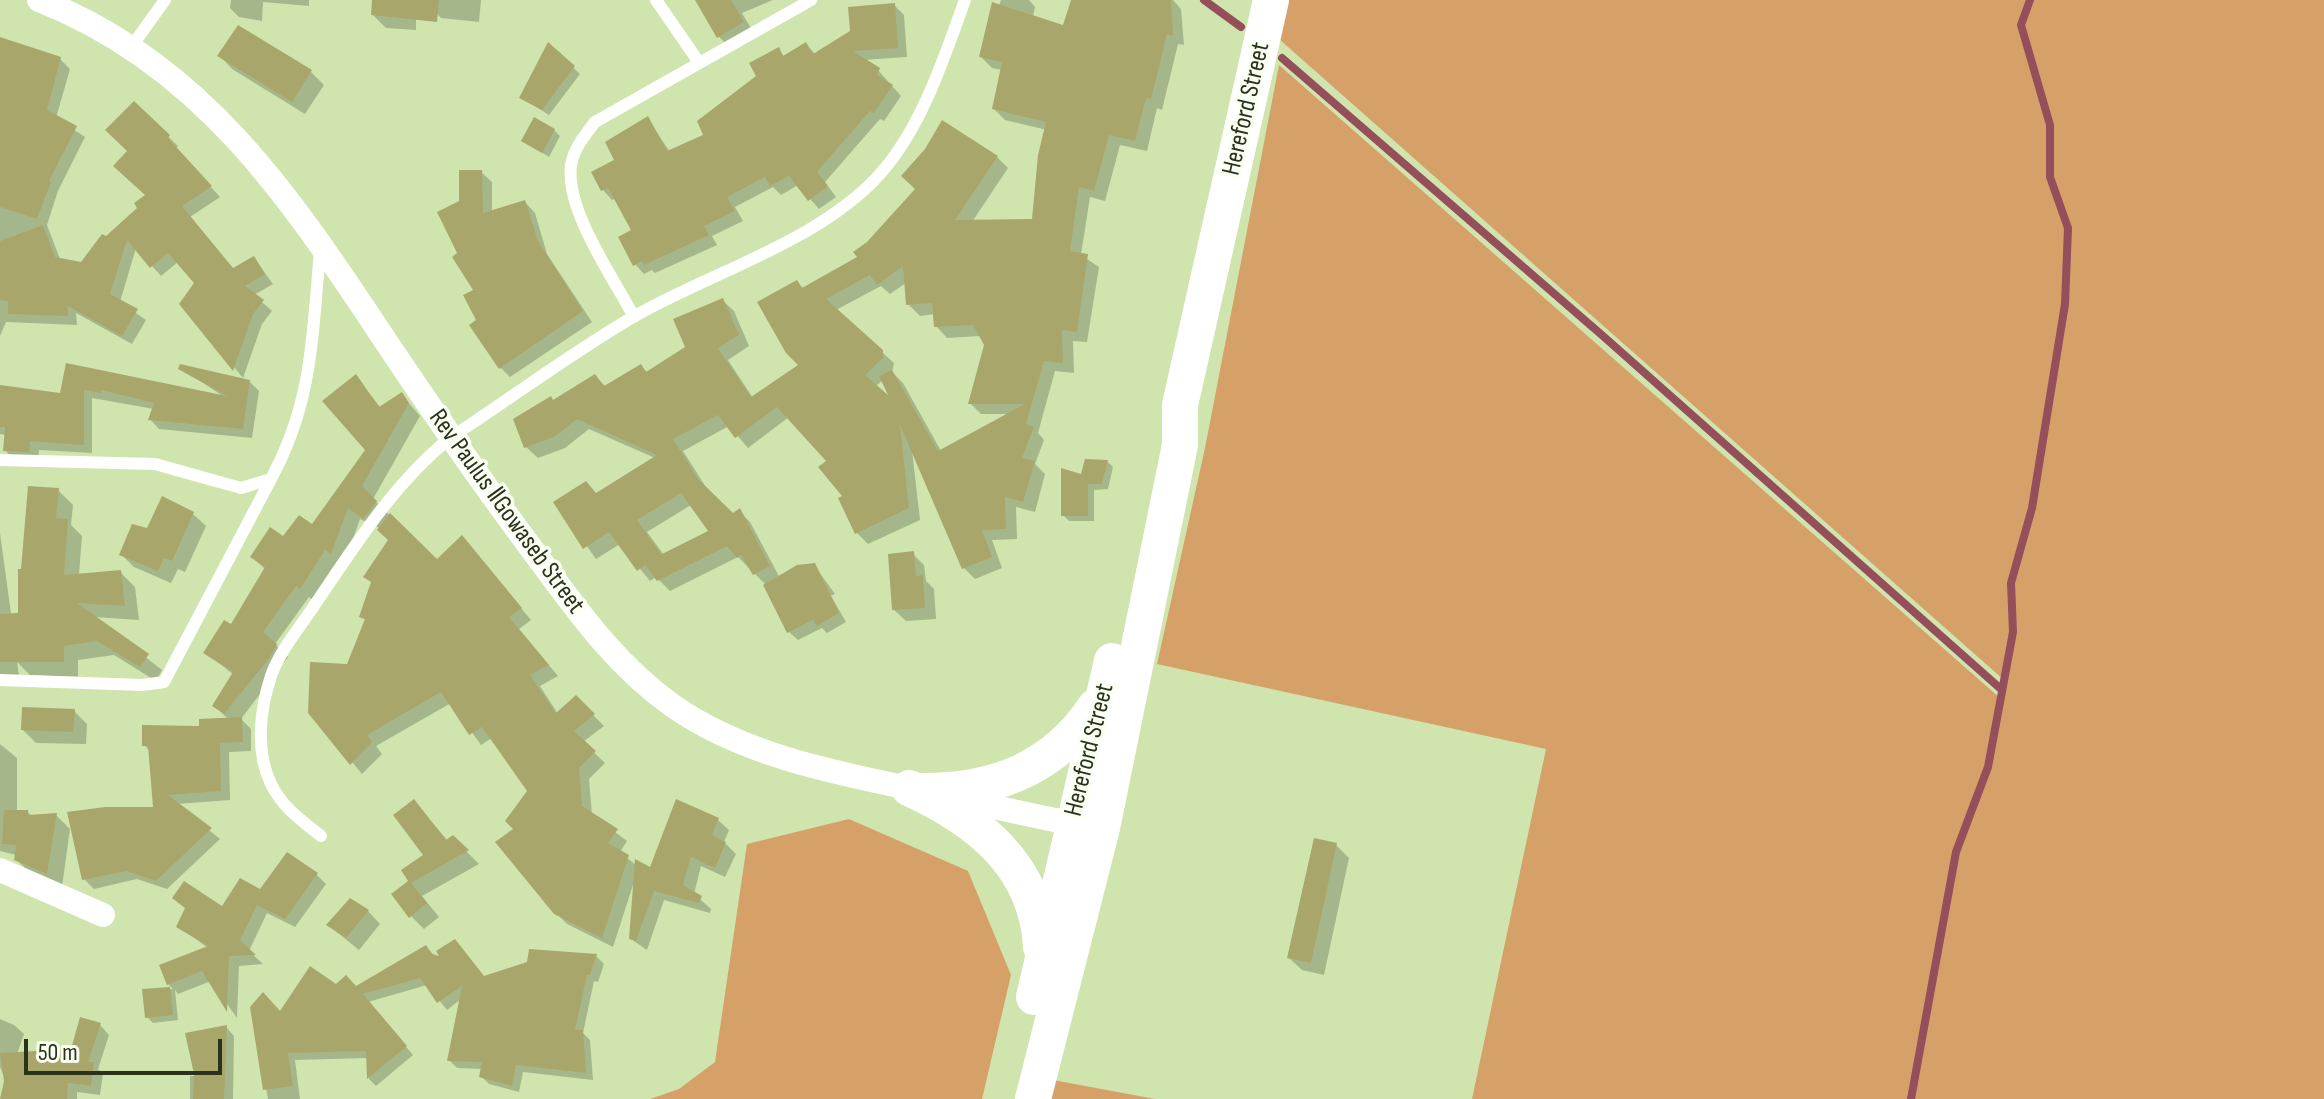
<!DOCTYPE html>
<meta charset="utf-8">
<style>
body{margin:0}
#map{position:relative;width:2324px;height:1099px;overflow:hidden;background:#cfe5ad;font-family:"Sofia Sans Condensed",sans-serif}
canvas{display:block}
.scale{position:absolute;left:24px;top:1039px;width:198px;height:36px;box-sizing:border-box;border:4px solid #2a321c;border-top:0;padding-left:10px;font-size:24px;line-height:28px;white-space:nowrap;color:#2a321c;-webkit-text-stroke:6px #fafff3;paint-order:stroke}
</style>
<div id="map">
<canvas width="2324" height="1099"></canvas>
<div class="scale">50 m</div>
</div>
<script>
const ctx = document.querySelector('canvas').getContext('2d');
ctx.lineJoin = 'round';
function paint(path, color) { ctx.fillStyle = color; ctx.fill(path, 'evenodd'); }
function strokePath(path, color, width, dash) { ctx.strokeStyle = color; ctx.lineWidth = width; ctx.lineCap = dash ? 'butt' : 'round'; ctx.setLineDash(dash || []); ctx.stroke(path); }
function write(font, color, halo, rows, align = 'center') {
  ctx.font = font + ' "Sofia Sans Condensed",sans-serif'; ctx.lineWidth = 7; ctx.setLineDash([]); ctx.textBaseline = 'middle'; ctx.strokeStyle = halo; ctx.fillStyle = color; for (const [text, x, y, turn = 0] of rows) {
    ctx.save(); ctx.translate(x, y); ctx.rotate((+turn || 0) * Math.PI / 180); ctx.textAlign = isNaN(turn) ? turn : align; if (halo) ctx.strokeText(text, 0, 0); ctx.fillText(text, 0, 0); ctx.restore();
  }
}
const green = new Path2D(`
 M1289,0H2324V1099H1472L1546,749L1157,664L1205,448L1279,65L2000,698L2004,680L1279,39Z
 M849,819L968,871L1011,975L982,1099H650L679,1089L715,1062L747,844Z
 M1053,1080L1155,1099H1048Z`);
const shadow = new Path2D(`
 M231,0H309V6L263,2L262,21L239,17L230,8Z
 M374,0H416V30L386,28L373,15Z
 M430,0H481L479,22L441,18L429,6Z
 M697,0H773L742,13L755,35L731,48L719,37Z
 M1001,0H1029L1035,7L1033,17L1065,27L1073,0H1173L1181,9L1184,45L1178,44L1162,110L1157,108L1147,151L1120,145L1105,201L1090,197L1081,255L1099,267L1087,342L1073,341L1074,373L1055,371L1038,433L1044,440L1035,464L1045,474L1035,512L1016,507L1017,539L992,540L1002,568L975,579L964,568L912,450L920,520L868,544L857,533L829,461L789,417L748,448L729,426L683,451L709,492L733,516L739,511L750,522L780,578L814,565L835,594L831,596L846,622L827,633L822,628L798,640L789,632L766,585L738,557L670,591L656,577L650,581L620,544L596,559L556,503L597,494L655,458L589,429L565,448L538,458L526,447L554,402L595,376L606,387L641,366L648,373L688,348L722,300L734,311L749,346L728,360L753,398L801,365L797,282L804,289L860,258L997,157L1008,168L972,222L1034,221L1047,130L1005,120L994,109L1002,70L992,68L981,57ZM906,283L908,304L920,316L935,314L936,326L947,338L981,336L986,344L970,403L981,414H1010L941,451L903,383L892,372L894,363L836,310L881,286L890,294ZM883,380L893,403L875,387ZM691,505L711,532L664,555L647,532Z
 M894,5L904,15L907,57L863,60L878,70L901,96L884,121L880,119L825,182L836,197L819,209L798,185L781,195L773,187L735,207L743,221L712,236L717,245L655,273L652,270L644,274L635,264L633,231L616,198L612,200L603,190L617,161L648,119L670,152L706,136L778,50L785,57L806,44L816,55Z
 M0,39L60,59L70,69L56,118L85,137L58,191L47,225L60,259L82,265L138,209L148,196L129,151L134,104L178,146L176,149L220,197L190,217L234,270L254,258L273,284L254,295L272,311L262,324L243,378L182,304L196,283L178,262L161,276L136,248L120,302L146,320L132,344L76,313L77,325L6,322L0,336Z
 M549,45L580,74L549,115L522,98Z
 M220,56L311,72L324,85L305,114L232,69Z
 M554,130L560,136L549,157L523,141Z
 M481,172L492,182V212L525,202L535,213L547,254L592,322L510,377L500,367L479,321L476,290L460,254L461,202Z
 M68,365L224,397L181,368L249,381L259,391L252,438L159,429L150,419L154,409L92,398V453L39,450L38,461L14,460L5,450L6,435L0,434V387L62,395Z
 M356,377L381,408L402,395L420,416L373,499L437,562L462,538L531,620L519,629L558,676L540,686L558,714L576,698L604,726L583,742L605,763L589,779L592,815L627,841L620,852L637,866L651,870L718,820L729,830L724,842L736,854L725,877L701,866L694,894L711,909L710,913L664,900L647,950L631,939L634,882L613,947L567,924L555,912L516,830L530,791L492,738L481,745L451,703L376,746L382,754L362,774L310,712L348,666L366,621L362,617L390,540L378,527L360,519L344,564L313,600L309,597L275,644L288,657L241,719L251,729V751L229,752L230,800L177,804L220,839L167,889L137,879L94,889L84,879L155,809L150,751L144,745L229,720L214,705L234,675L205,652L231,627L266,570L252,557L312,527L368,449Z
 M1108,462L1113,467L1108,489L1094,490V521H1069L1063,515L1083,476Z
 M58,490L73,505L71,525L82,536L79,575L120,572L135,587L139,620L94,617L162,670L156,681L114,655L78,660V677L30,675L17,662L19,675L0,676V533L15,643Z
 M193,514L206,526L185,572L178,569L171,583L134,567L121,554L148,530Z
 M913,554L924,565L926,581L934,589L936,619L906,621L894,610Z
 M74,711L87,724L86,744L36,743L23,730Z
 M0,744L17,758V812H28L32,817L56,815L70,829L62,887L31,874L16,859V855L0,851Z
 M414,801L448,841L453,838L479,864L422,896L439,917L424,929L411,916V882L426,856Z
 M1336,845L1349,858L1324,975L1302,970L1289,958Z
 M316,874L326,884L295,927L267,913L249,951L263,964L239,966L237,1018L211,981L178,994L175,990L178,1020L153,1023L147,1017L145,991L173,989L168,984L208,948L178,926L261,892Z
 M368,911L380,924L359,950L328,925Z
 M426,947L434,955L485,978L596,956L604,964L598,982L594,981L583,1033L590,1040L593,1080L523,1072L519,1092L489,1084L481,1076L483,1069L457,1068L449,1060L461,999L447,1010L427,985L368,1002L413,1055L376,1086L369,1079L368,1058L295,1060L300,1099H268L252,1007L281,1014L337,986L355,988Z
 M0,1019L14,1025L24,1034L17,1054L72,1051L100,1025L109,1035L98,1069L103,1074L100,1095L77,1092V1099H0L6,1081L0,1067Z
 M226,1027L234,1036L233,1099H190V1076H196Z`);
const stream = new Path2D(`
 M1204,0L1241,27
 M1282,58L1603,336L2002,690
 M1911,1099L1956,852L1988,767L2013,632L2011,583L2032,508L2065,304L2068,228L2050,177V125L2021,25L2030,0`);
const building = new Path2D(`
 M372,0H439L437,22L371,15Z
 M695,0H731L744,22L717,38Z
 M1071,0H1171L1173,36L1167,34L1151,99L1146,98L1135,141L1109,135L1094,191L1079,187L1070,251L1088,254L1077,332L1062,330L1063,363L1044,361L1026,424L1034,427L1022,458L1035,461L1023,502L1005,497L1006,529L982,530L992,557L962,569L900,425L909,508L855,534L838,498L842,496L818,467L826,461L777,407L735,438L718,415L673,439L698,479L733,513L740,508L770,566L753,575L741,555L737,558L727,546L657,581L645,565L637,571L609,532L583,549L553,502L586,481L596,493L657,455L577,419L554,437L524,448L513,419L551,396L553,400L595,374L604,386L641,364L646,372L685,347L673,319L723,298L739,335L718,348L751,397L798,365L786,353L757,302L797,280L802,288L857,257L853,252L867,242L915,189L901,176L925,149L942,120L998,156L955,220L1032,219L1038,155L1046,122L992,109L1002,62L979,57L992,2L1063,25ZM903,266L906,305L932,303L934,327L973,325L984,345L968,404H1025L938,451L892,370L879,376L888,395L865,375L883,358V350L826,299L870,275L877,285ZM681,493L708,531L658,556L661,554L637,520Z
 M895,3L898,48L853,51L880,68L877,75L893,85L874,113L870,111L817,172L828,186L808,201L789,176L770,186L765,177L727,197L735,211L704,226L709,235L644,265L642,261L633,266L618,237L631,230L608,188L601,191L591,172L614,160L605,142L648,116L667,151L703,135L697,121L756,76L749,63L779,47L783,56L806,42L813,54L850,31L848,7Z
 M238,25L312,70L292,102L217,56Z
 M0,37L61,57L47,110L77,126L49,181L51,182L37,219L0,207Z
 M548,42L575,66L542,110L519,98Z
 M134,101L170,135L168,138L212,186L182,206L233,268L254,256L265,274L245,286L264,300L253,314L233,371L179,304L194,283L168,253L150,268L127,240L110,294L138,309L122,336L68,306V316L8,314V301L0,300V241L43,225L55,257L81,262L102,234L106,236L137,208L134,203L145,195L113,166L127,151L105,130Z
 M534,117L555,129L542,153L521,141Z
 M459,170H482L483,213L525,200L538,241L583,311L499,369L469,325L476,320L463,295L473,290L452,257L457,253L437,212L459,201Z
 M66,363L227,396L178,369L180,364L250,380L243,429L148,420L154,403L101,390V393L84,390V445L30,441L29,452L3,451L5,427H0V385L60,393Z
 M356,374L379,407L402,392L409,403L362,486L377,501L363,519L348,508L331,554L325,550L300,589L296,586L263,632L277,644L270,657L224,714L212,706L233,672L203,653L224,620L231,624L265,567L250,557L270,527L283,536L299,515L312,524L365,450L322,401Z
 M1085,459L1108,460L1102,484H1088V516H1061V468L1081,474Z
 M28,486L59,488L56,518L68,519L64,575L121,570L125,606L77,603L149,654L140,667L97,641L64,646V662H0V614L18,613V569H21Z
 M162,496L194,512L172,561L164,558L158,571L119,555L132,524L147,528Z
 M390,513L437,559L462,535L522,608L509,617L549,665L530,675L556,713L576,695L595,714L574,731L596,751L579,768L582,806L618,829L608,843L629,855L602,938L554,914L495,842L513,829L505,821L527,791L482,727L469,735L441,692L367,735L372,742L350,765L308,713L310,662L347,664L365,619L359,617L371,582L363,577L388,540L377,530Z
 M914,551L916,576L923,575L925,608L892,610L888,554Z
 M815,563L839,613L817,626L813,620L787,633L763,585L797,565Z
 M22,707L75,709L73,732L21,730Z
 M242,717L243,742L220,743L221,791L168,795L212,828L156,881L126,871L82,880L67,812L105,807H153L148,746H142V725L199,726V719Z
 M414,799L446,840L453,835L469,850L411,883L427,903L409,918L391,894L408,881L401,870L423,855L393,815Z
 M676,799L719,818L712,835L726,842L715,868L691,857L683,885L702,896L699,903L654,891L636,941L629,939L635,859L650,867Z
 M4,810H28V815L57,813L47,874L14,860L16,845L2,844Z
 M1314,838L1337,843L1311,963L1287,958Z
 M287,852L318,873L285,919L257,905L240,940L256,955L229,956L227,1012L202,971L167,985L159,965L208,946L176,927L185,908L172,898L184,881L222,906L240,878L260,889Z
 M350,898L369,910L346,938L326,925Z
 M455,939L484,976L527,962L529,949L597,954L590,975H587L575,1030H583L586,1073L516,1065L512,1086L479,1077L482,1062L447,1061L462,986L437,1003L420,978L363,994L407,1046L367,1079L366,1051L288,1053L293,1086L263,1090L250,1007L263,992L280,1011L310,966L336,984L346,975L356,986L426,945L432,954L439,956L436,951Z
 M170,987L173,1015L145,1018L142,989Z
 M80,1017L101,1023L88,1062H94L91,1086L68,1083L67,1099H0L4,1081L0,1053L71,1049Z
 M227,1025L224,1099H193L194,1074L185,1033Z`);
const lane = new Path2D(`
 M656,0L698,61
 M132,46L165,0
 M634,317C613,277 565,210 571,165C574,148 585,135 595,122L811,0
 M0,460L155,464L241,488L271,479C313,401 312,337 320,251
 M0,680L142,685L164,682L271,479
 M321,836C302,821 282,807 271,784C255,751 260,709 271,676C280,650 301,626 316,603C356,544 394,483 450,438C511,398 570,354 633,317C711,272 819,242 880,174C922,127 944,58 965,0`);
const street = new Path2D(`
 M39,0C209,66 298,210 395,355C438,419 482,482 528,544C572,603 612,663 673,706C749,759 848,775 937,794C987,805 1038,818 1088,826
 M0,870L103,915`);
const secondary = new Path2D(`
 M909,788C977,819 1037,865 1041,947
 M923,791C994,791 1054,769 1095,707
 M1034,997L1112,661
 M1033,1099L1102,828L1180,445V405L1271,0`);
const streetNames = [
 ["Hereford Street",1247,109,-77],
 ["Rev Paulus ǁGowaseb Street",506,512,54],
 ["Hereford Street",1090,750,-76]
];
paint(green, '#d6a069');
paint(shadow, '#0003');
strokePath(stream, '#944f5b', 8);
paint(building, '#a9a66b');
strokePath(lane, '#fff', 12);
strokePath(street, '#fff', 24);
strokePath(secondary, '#fff', 36);
write('26px', '#2a321c', '#fafff3', streetNames);
</script>
